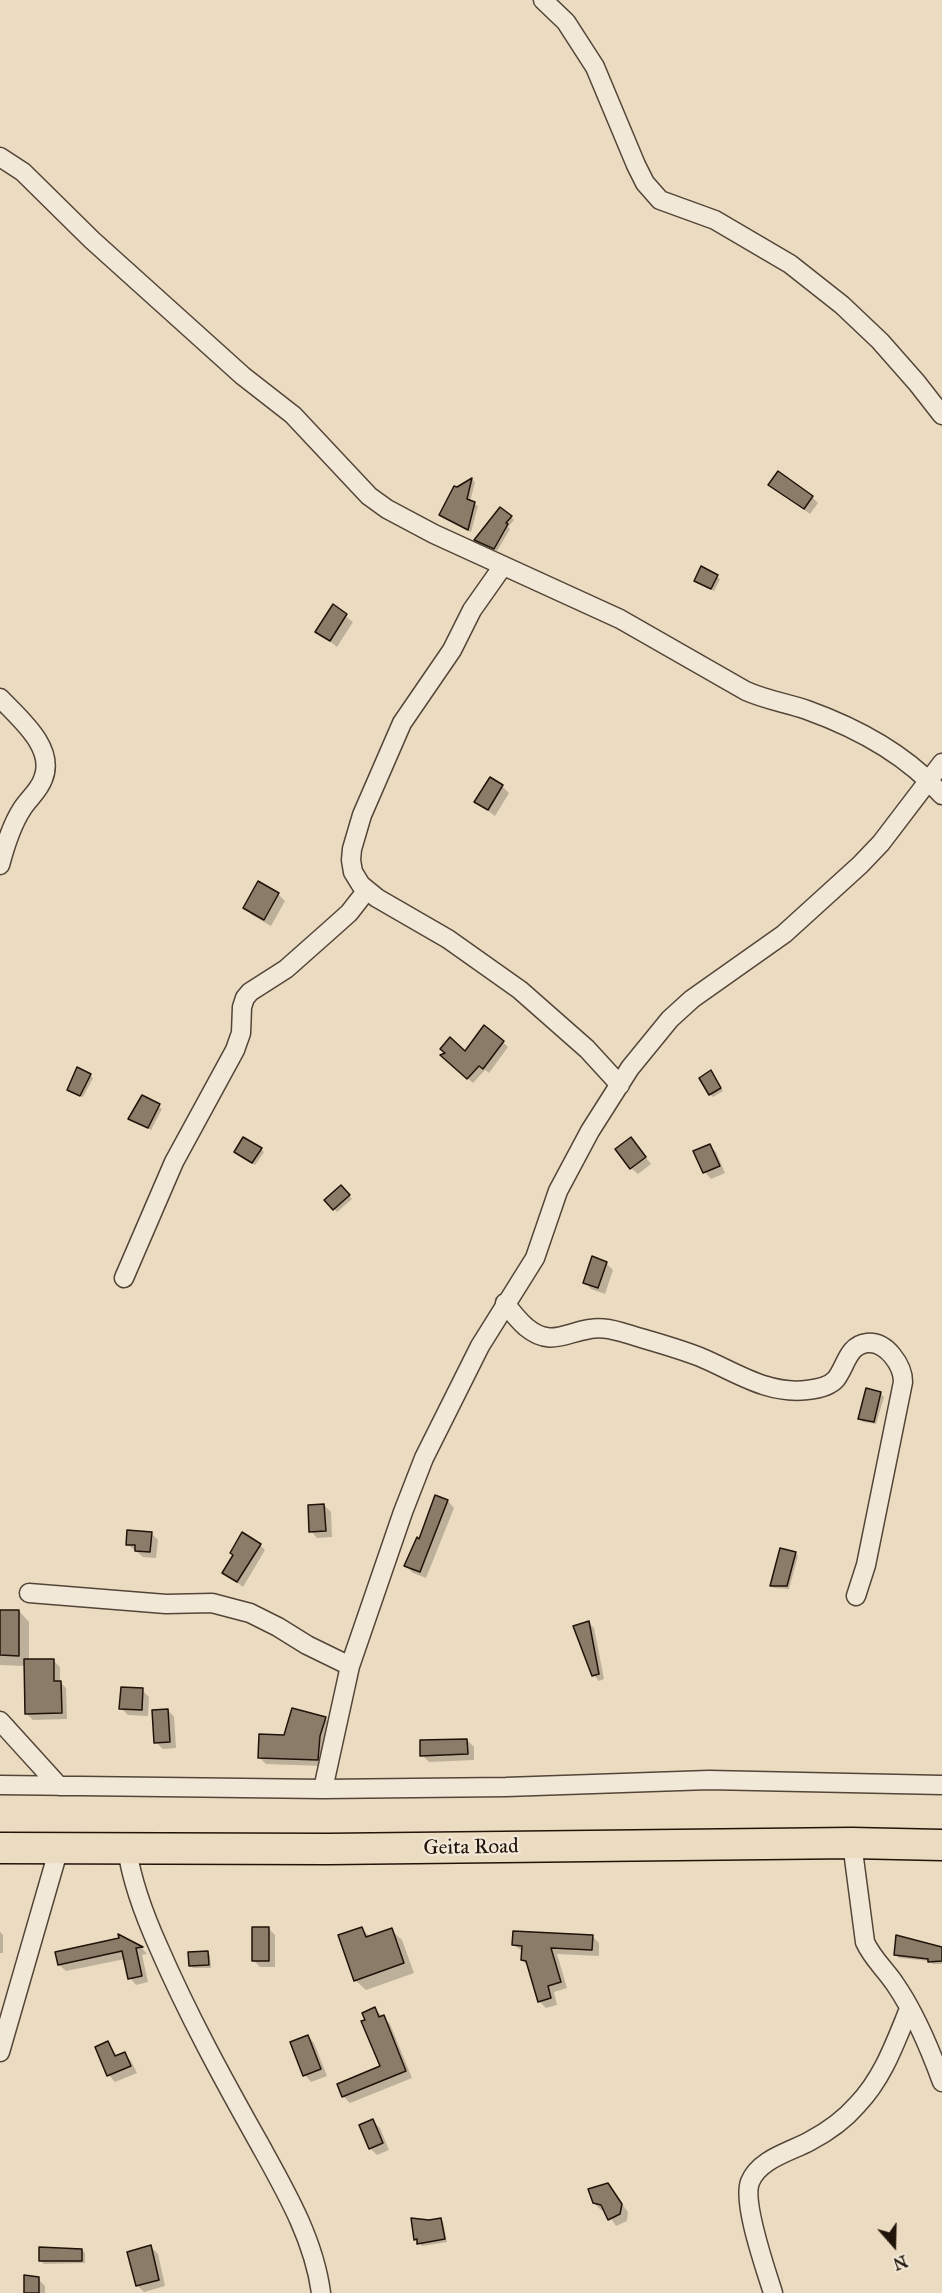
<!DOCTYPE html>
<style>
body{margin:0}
#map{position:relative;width:942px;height:2293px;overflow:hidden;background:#ebdcc1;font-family:"IM FELL Great Primer",serif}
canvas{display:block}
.north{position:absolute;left:864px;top:2215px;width:60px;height:60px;-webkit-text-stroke:4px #f2e8d7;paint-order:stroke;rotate:160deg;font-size:16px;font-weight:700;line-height:24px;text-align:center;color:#201309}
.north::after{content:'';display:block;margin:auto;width:21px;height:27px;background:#201309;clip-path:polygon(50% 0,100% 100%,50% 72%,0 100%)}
</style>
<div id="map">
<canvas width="942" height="2293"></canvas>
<div class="north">N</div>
</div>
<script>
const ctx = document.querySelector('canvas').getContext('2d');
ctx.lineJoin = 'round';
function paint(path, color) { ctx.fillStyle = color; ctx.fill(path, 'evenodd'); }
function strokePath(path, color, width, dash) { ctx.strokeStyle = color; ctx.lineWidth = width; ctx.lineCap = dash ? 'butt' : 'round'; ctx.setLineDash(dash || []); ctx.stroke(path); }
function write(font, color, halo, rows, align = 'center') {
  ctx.font = font + ' "IM FELL Great Primer",serif'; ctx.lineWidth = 4.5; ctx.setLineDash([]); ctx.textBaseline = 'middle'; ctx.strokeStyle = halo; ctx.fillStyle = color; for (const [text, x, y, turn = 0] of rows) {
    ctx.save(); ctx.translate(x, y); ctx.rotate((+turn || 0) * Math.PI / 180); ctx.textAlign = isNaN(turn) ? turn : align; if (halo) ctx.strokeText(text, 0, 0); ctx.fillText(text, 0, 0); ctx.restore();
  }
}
const shadow = new Path2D(`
 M472,479L475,482L470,502L478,506L471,532L441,515L457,489Z
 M770,485L812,497L818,503L810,514Z
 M511,517L514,520L508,527L510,529L497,551L476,540Z
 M702,568L720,579L714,591L696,580Z
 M333,607L353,622L337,647L317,631Z
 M502,786L509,793L495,816L476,802Z
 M259,884L278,894L285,901L271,926L252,915L245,908Z
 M503,1042L508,1047L489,1073L485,1070L473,1083L448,1061L465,1053Z
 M90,1075L93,1078L83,1097L69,1089Z
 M714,1075L723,1091L713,1097L710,1094Z
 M142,1097L162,1109L151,1130L133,1121Z
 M631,1139L651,1164L638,1174L631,1168Z
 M709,1146L716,1152L725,1173L711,1179L705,1172L695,1152Z
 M261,1149L264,1152L255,1165L239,1155Z
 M341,1187L352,1199L337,1212L326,1200Z
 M606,1263L613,1270L605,1294L591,1289L585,1282Z
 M881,1394L884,1397L876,1424L863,1422L860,1419Z
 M448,1501L454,1508L426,1578L413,1573L406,1566Z
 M324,1505L331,1512L332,1537L317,1538L311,1531Z
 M151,1533L158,1540L156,1558L143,1557L127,1544Z
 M260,1545L265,1550L243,1587L224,1573Z
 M795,1553L798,1556L789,1589L774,1588L771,1586Z
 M0,1611H19L29,1622V1661H54L60,1667V1682L66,1688L67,1719L33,1720L27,1714L26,1666L0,1665Z
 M589,1623L594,1628L604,1679L599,1681L594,1675Z
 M142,1690L149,1697L148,1716L128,1715L121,1708Z
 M168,1710L174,1717L176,1748L163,1749L156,1742Z
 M325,1719L332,1725L324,1766L266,1764L259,1757L285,1736Z
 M467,1740L474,1747V1760L429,1762L422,1755Z
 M269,1929L275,1935V1967H260L254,1961Z
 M362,1929L370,1937L391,1930L402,1940L414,1973L366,1990L355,1980Z
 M0,1932L3,1935V1953H0Z
 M592,1936L599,1943V1956L557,1954L567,1988L554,1992L557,2005L546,2008L539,2001L529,1967L522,1960L523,1952L514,1945Z
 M121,1937L142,1948L147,1954L142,1955L148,1982L136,1985L130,1978L125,1959L66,1971L59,1965L121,1939Z
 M942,1948V1964H933L929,1961L899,1958L896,1955Z
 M207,1952L210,1955L211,1968H193L190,1965Z
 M375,2009L390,2024L412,2078L350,2103L343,2096L382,2067L367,2020Z
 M308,2036L314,2043L327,2076L311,2082L305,2075Z
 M108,2043L118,2057L125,2054L131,2061L137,2073L115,2082L109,2075Z
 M373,2121L380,2128L389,2150L377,2155L370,2148Z
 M607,2184L628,2212L627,2221L616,2226L606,2211L601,2210L594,2203Z
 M440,2219L443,2222L447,2242L422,2246L416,2239L429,2221Z
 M151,2247L158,2254L165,2286L144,2292L137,2285Z
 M82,2250L85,2253V2263L44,2264L41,2261Z
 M38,2279L45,2286V2293H25Z`);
const building = new Path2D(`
 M778,471L813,496L804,509L768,485Z
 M472,478L467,499L475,502L468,530L439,515L454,486L457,487Z
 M500,507L512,516L506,523L508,524L494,549L474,540Z
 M701,566L718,575L711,589L694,581Z
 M333,604L347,614L330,641L315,632Z
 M490,777L503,785L488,810L474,802Z
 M258,881L279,893L264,920L243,908Z
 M484,1025L504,1041L483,1069L479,1066L467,1079L440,1055L445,1053L440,1049L450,1037L465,1051Z
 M77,1067L91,1074L80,1096L67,1090Z
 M711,1070L721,1088L709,1095L699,1078Z
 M142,1095L160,1104L148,1128L128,1119Z
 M243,1137L262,1148L252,1163L234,1152Z
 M631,1137L646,1157L630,1169L615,1149Z
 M710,1144L720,1166L703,1173L693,1151Z
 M341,1185L350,1195L333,1210L324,1200Z
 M592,1256L607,1262L598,1288L583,1283Z
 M866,1388L881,1392L874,1422L858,1419Z
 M435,1495L448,1500L420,1572L404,1566L417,1537L419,1539Z
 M324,1504L326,1531L309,1532L308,1505Z
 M127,1530L152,1532L150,1552L135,1551V1545H126Z
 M242,1532L261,1544L237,1582L222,1573L233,1555L230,1553Z
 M780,1548L796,1552L787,1586H770Z
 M0,1610H19V1656L0,1655Z
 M589,1621L599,1674L592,1676L573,1626Z
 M24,1659H54V1681H61L62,1713L25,1714Z
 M121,1687L143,1688L142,1710L119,1709Z
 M292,1708L326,1717L320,1736L318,1760L258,1758L259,1734L284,1735Z
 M168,1709L170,1742L154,1743L152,1710Z
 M467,1739L468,1754L420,1756V1740Z
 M252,1927H269V1961H252Z
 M362,1927L366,1937L392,1928L404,1963L354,1981L338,1935Z
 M513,1931L593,1935L592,1950L551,1948L561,1982L548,1986L551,1998L538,2002L526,1961L521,1960L522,1946L512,1945Z
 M118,1934L143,1947L136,1948L142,1976L128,1979L122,1951L58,1965L55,1952L119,1938Z
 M896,1935L942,1947V1961L928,1962V1959L894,1955Z
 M208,1951L209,1965L189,1966L188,1952Z
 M375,2007L379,2017L384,2015L406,2071L342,2097L337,2084L380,2066L361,2021L365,2020L362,2013Z
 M308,2035L321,2069L303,2076L290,2042Z
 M108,2041L115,2056L125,2052L131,2066L107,2076L95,2047Z
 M373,2119L383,2143L369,2149L359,2125Z
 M608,2183L622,2204L620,2214L608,2220L601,2205L593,2203L588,2189Z
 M411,2218L429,2220L441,2218L445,2239L417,2244V2239L414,2240Z
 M151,2245L159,2280L136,2286L127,2252Z
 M39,2247L82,2249V2261H39Z
 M24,2275L39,2277V2293H24Z`);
const minor = new Path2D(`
 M543,0L566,22L595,67L636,165L645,183L660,200L715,220L790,264L842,305L880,341L917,383L942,415
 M0,157L23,172L92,240L243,376L293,415L369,496L387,509L434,534L620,619L746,691C766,700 787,703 807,710C857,728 907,755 942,795
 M503,566L472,610L452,650L402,723L362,815L352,849L351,860L353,872L361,885L377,898L448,939L520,990L587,1049L620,1085
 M0,698C19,718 56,748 43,779C39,791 28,799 22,809C11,826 5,846 0,865
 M124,1278L174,1162L235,1050L241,1033L242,1007L245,998L250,992L286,969L330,930L349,913L367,890
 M505,1303C511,1311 518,1320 526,1327C550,1347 564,1333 590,1329C600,1327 611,1329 621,1332C647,1340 675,1347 700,1357C734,1371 767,1395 807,1390C817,1389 829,1387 836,1379C846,1366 848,1345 867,1343C887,1341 903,1366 903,1382L866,1565L856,1596
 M29,1593L166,1604L212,1603L250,1613L278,1627L307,1645L350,1666
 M0,1721L59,1786
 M0,1785L323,1789L506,1787L709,1780L942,1785
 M323,1789L350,1666L403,1512L424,1458L480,1346L535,1258L558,1191L590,1131L630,1068L670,1019L692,999L784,934L860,865L881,843L942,763
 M852,1843L865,1942C872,1958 885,1969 895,1984C915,2013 930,2049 942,2082
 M127,1849C132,1883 145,1917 159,1948C188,2015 223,2079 259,2143C285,2190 314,2239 321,2293
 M0,2052L59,1848
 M773,2293C766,2270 742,2203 750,2182C759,2159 790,2152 810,2141C827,2132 844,2120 857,2105C883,2078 895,2043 909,2009`);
const trunk = new Path2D(`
 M0,1848L328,1849L852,1843L942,1845`);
const streetNames = [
 ["Geita Road",471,1848,-1]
];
paint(shadow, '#0003');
paint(building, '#8a7c69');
strokePath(building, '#201309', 1.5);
strokePath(minor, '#534537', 21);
strokePath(trunk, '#201309', 33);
strokePath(minor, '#f2e8d7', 18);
strokePath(trunk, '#ebdcc1', 30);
write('21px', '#201309', '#f2e8d7', streetNames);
</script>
